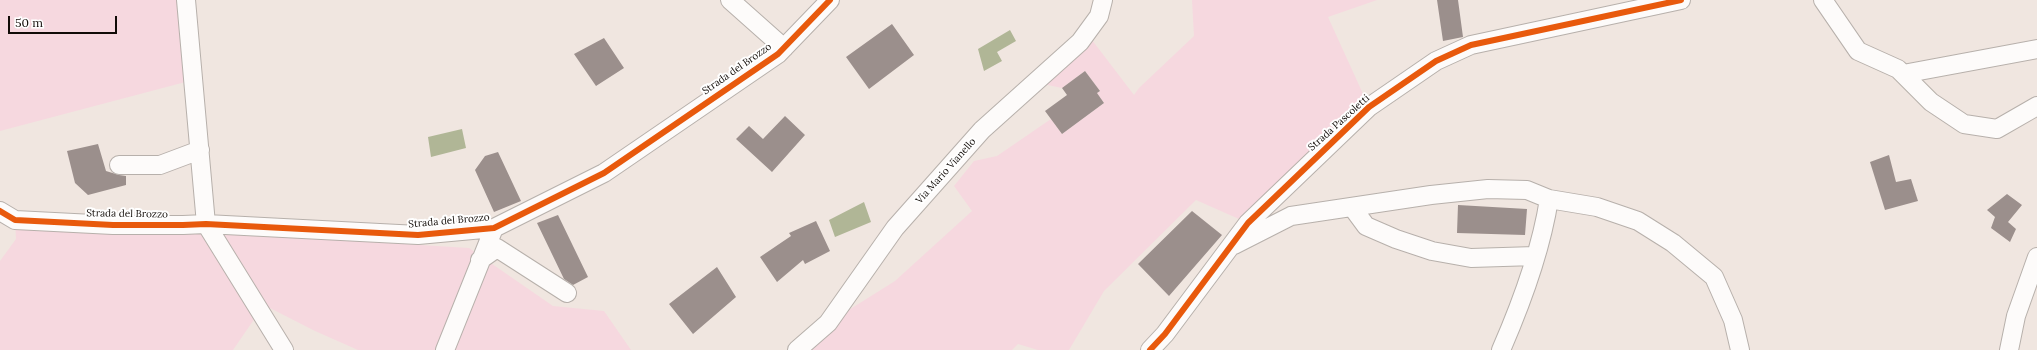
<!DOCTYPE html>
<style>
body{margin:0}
#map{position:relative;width:2037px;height:350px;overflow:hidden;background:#f0e6e0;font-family:Lora,serif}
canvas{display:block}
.scale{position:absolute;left:8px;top:16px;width:109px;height:18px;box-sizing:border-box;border:2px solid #110b07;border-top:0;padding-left:5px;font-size:12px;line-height:14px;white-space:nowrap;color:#110b07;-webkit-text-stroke:3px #fff;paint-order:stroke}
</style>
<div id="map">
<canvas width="2037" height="350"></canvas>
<div class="scale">50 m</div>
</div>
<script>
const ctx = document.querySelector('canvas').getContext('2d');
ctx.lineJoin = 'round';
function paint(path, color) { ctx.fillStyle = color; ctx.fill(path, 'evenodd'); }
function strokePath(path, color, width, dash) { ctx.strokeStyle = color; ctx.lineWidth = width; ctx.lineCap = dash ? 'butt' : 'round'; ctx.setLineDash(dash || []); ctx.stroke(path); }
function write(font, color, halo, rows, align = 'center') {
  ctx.font = font + ' Lora,serif'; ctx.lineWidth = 4; ctx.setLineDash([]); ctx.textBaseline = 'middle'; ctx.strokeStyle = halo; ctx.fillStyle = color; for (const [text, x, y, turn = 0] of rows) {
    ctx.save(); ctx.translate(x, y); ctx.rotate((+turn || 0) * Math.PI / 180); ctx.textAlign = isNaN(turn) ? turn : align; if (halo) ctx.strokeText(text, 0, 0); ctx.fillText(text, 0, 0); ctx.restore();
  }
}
const green = new Path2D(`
 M0,0H188L193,80L0,131Z
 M1192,0H1377L1328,17L1369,107L1248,223L1196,200L1104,291L1069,350H1038L1018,344L1012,350H797L828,323L895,281L972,211L954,186L974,161L997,156L1051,119L1062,134L1104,103L1097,93L1100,91L1085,71L1062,88L1043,84L1092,40L1134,95L1139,88L1194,36Z
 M15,220L469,248L553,306L604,311L631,350H358L315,331L264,305L233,350H0V261L16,239Z`);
const water = new Path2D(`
 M1010,30L1016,41L997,52L1002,61L984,71L978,49Z
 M462,129L466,148L431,157L428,137Z
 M864,202L871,222L835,237L829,220Z`);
const building = new Path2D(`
 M1437,0H1458L1463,37L1443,41Z
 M892,24L914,55L869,89L846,57Z
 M604,38L624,68L596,86L574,54Z
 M1085,71L1100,91L1097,93L1104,103L1062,134L1045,111L1067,95L1062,88Z
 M785,116L805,135L772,172L736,139L749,126L763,139Z
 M98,144L106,171L119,175L126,176V185L88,195L75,183L67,151Z
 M498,152L521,201L494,212L475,170L485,156Z
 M1889,155L1896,182L1911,179L1918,201L1885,210L1870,162Z
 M2007,194L2022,205L2008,222L2016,229L2010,242L1991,228L1995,217L1987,210Z
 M1458,205L1527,209L1525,235L1457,233Z
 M1192,211L1222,235L1169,296L1138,264Z
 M558,215L588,277L573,285L564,279L537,223Z
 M816,221L830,251L805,264L803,260L777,282L760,257L791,236L789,233Z
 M717,267L736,297L693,334L669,304Z`);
const minor = new Path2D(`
 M186,0L206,224L284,350
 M730,0L784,48
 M1823,0L1858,51L1898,69L1931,102L1964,124L1997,129L2037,106
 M1903,74L2037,49
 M119,165H160L200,150
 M1352,207L1366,226L1396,239L1432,251L1471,258L1535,256
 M0,211L15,220L113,225H183L206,224L418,235L494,228L604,173L778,54L830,0
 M1234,245L1291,216L1431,195L1488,189L1527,190L1549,199L1597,207L1638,221L1673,243L1714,277L1733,320L1740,350
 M480,260L497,248L567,293
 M445,350L494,228
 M797,350L828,323L895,228L982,130L1080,42L1099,16L1103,0
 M1150,350L1165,334L1248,223L1369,107L1436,61L1471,45L1681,0
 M1501,350C1522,302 1541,251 1549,199
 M2009,350L2016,316L2037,257`);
const cycleway = new Path2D(`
 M0,211L15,220L113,225H183L206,224L418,235L494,228L604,173L778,54L830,0
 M1150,350L1165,334L1248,223L1369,107L1436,61L1471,45L1681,0`);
const streetNames = [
 ["Strada del Brozzo",737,69,-35],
 ["Strada Pascoletti",1339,123,-42],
 ["Via Mario Vianello",946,171,-48],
 ["Strada del Brozzo",127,214,1],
 ["Strada del Brozzo",449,221,-5]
];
paint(green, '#f6d8df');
paint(water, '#b0b696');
paint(building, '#9b8f8c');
strokePath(minor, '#b7b0ab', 20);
strokePath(minor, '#fdfbfa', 18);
strokePath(cycleway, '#e8590c', 6);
write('10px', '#110b07', '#fff', streetNames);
</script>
